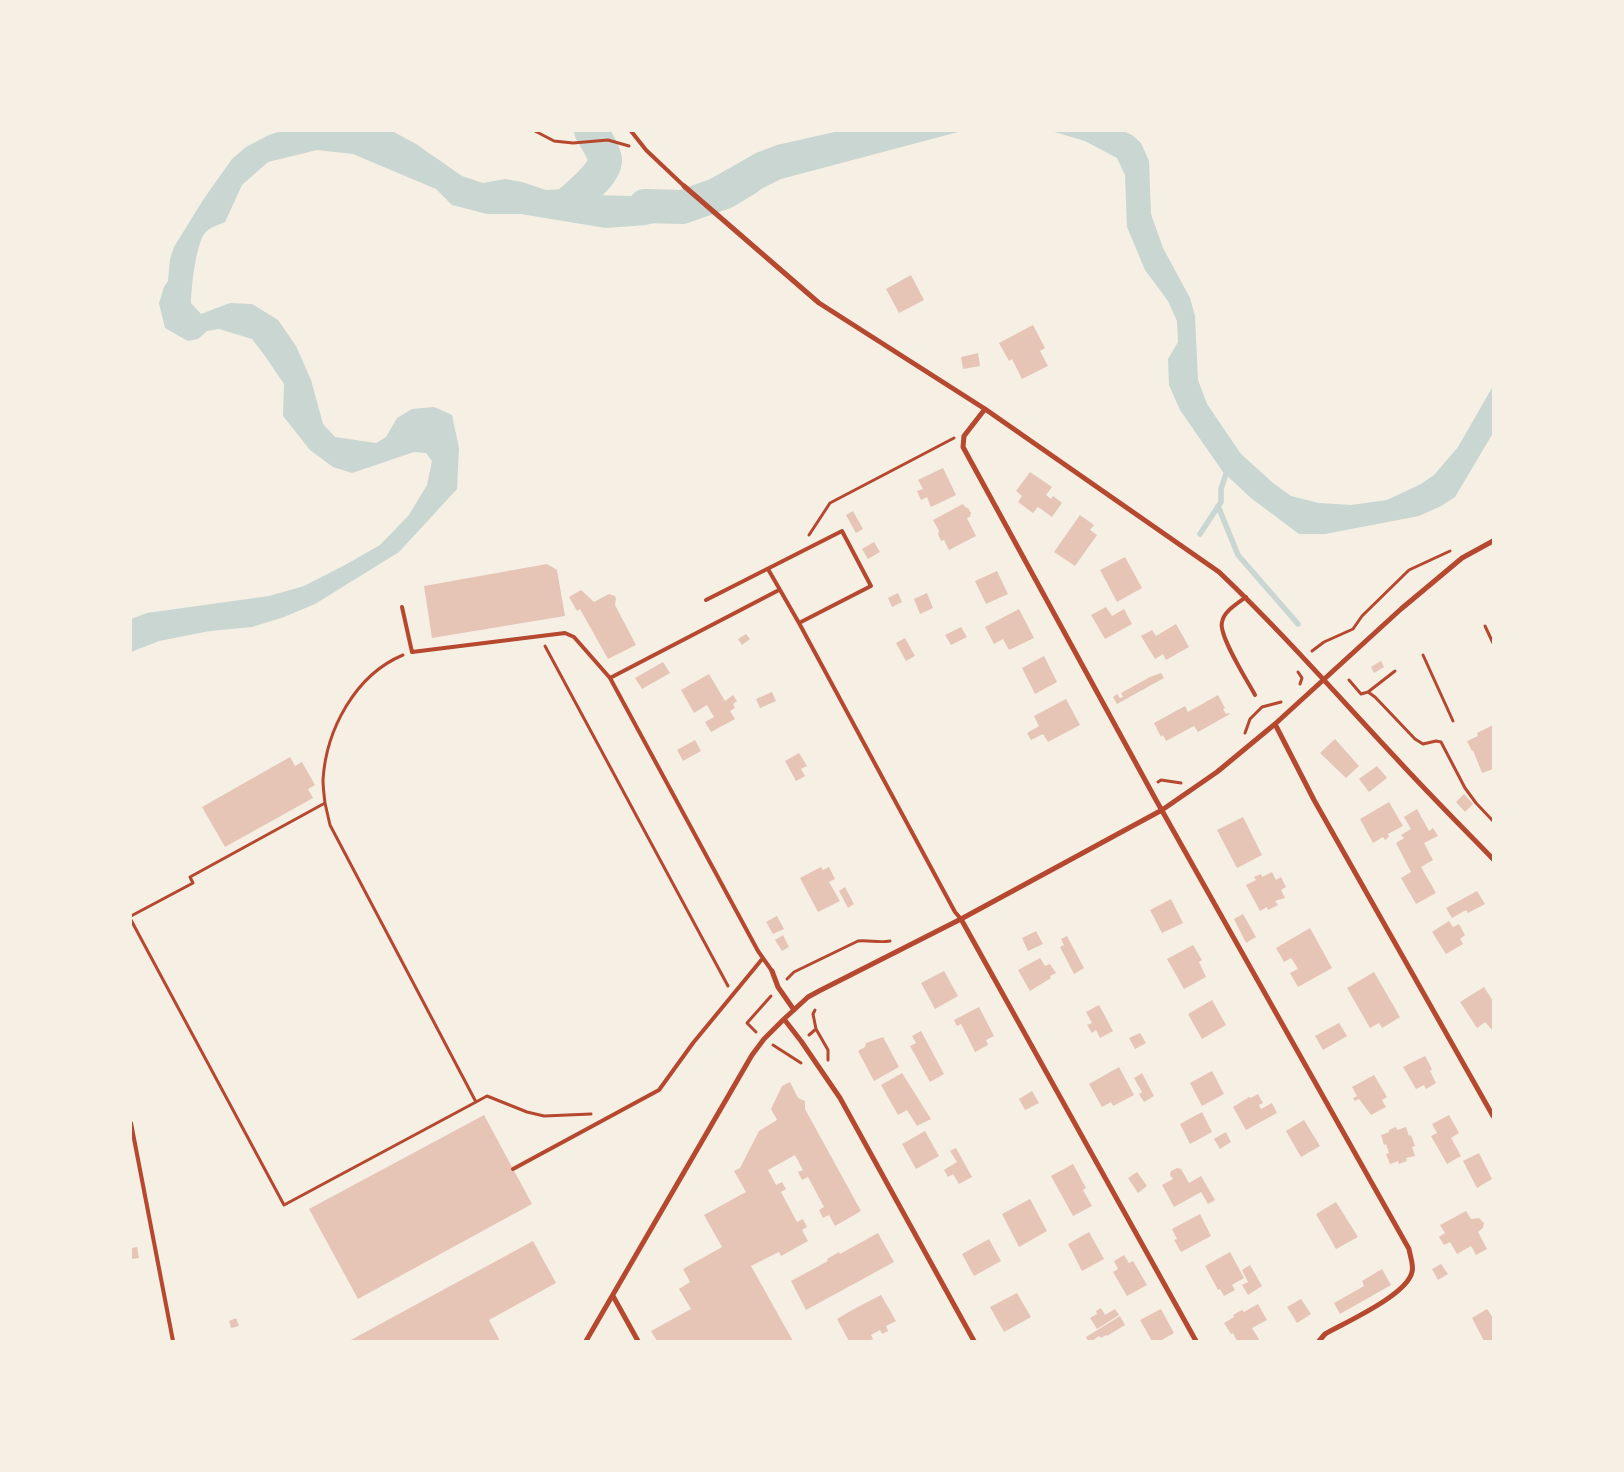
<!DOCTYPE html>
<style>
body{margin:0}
#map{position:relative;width:1624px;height:1472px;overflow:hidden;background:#f6efe4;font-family:Jost,sans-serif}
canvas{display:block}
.frame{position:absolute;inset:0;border:132px solid #f6efe4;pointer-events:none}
</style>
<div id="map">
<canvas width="1624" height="1472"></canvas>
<div class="frame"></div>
</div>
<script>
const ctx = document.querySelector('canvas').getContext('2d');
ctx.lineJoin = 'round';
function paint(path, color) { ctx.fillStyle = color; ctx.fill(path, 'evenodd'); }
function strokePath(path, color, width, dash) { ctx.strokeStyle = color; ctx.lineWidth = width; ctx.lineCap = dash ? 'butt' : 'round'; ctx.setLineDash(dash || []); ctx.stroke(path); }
const water = new Path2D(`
 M281,131H392L416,144L462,176L483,183L505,179L522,182L546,190L567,189L588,195L634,196L679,193L699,211L646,225L606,228L521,214H487L452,205L436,189L353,154L317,150L268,162L242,185L225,222C218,225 210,227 205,233C196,243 191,289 191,303L201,314L230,303L252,304L278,320L296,346L311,380L323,424L335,437L376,443L386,437L397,418L412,409L434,407L452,415L459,448L457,489L399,552L315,604L284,617L252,627L210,631L159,641L131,652V619L147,613L269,596L304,586L345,565L380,545L409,515L427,485L432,461L426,453L414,452L352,473L333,467L310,450L283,416L284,384L265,356L252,339L219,329L207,331L198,339L188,341L165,328L159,303L164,287L168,281L170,259L174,247L203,200L232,159L246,147L269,135Z
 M839,131H962L781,179L719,210L698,186L756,153L777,145Z
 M1051,131H1123L1132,135L1141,143L1149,161L1151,214L1163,248L1190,298L1195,316L1198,380L1207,404L1241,454L1273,483L1291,496L1319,503L1351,505L1387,500L1421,484L1434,475L1458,447L1493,386V433L1455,497L1441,506L1419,516L1325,534H1299L1251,498L1223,472L1180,410L1169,385L1168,359L1178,342L1177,321L1168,301L1145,270L1127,227L1125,175L1117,158L1085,141Z`);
const stream = new Path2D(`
 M1218,506L1238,555L1298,624
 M1200,534L1221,502V489L1228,468`);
const river = new Path2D(`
 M568,204C578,195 607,172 605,159C603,149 596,140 591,131
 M645,206L682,207L725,192L748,178`);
const building = new Path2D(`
 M911,275L924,300L899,313L886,289Z
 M1033,325L1045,348L1040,351L1048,366L1022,379L1012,359L1009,361L999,343Z
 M978,353L980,366L963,369L961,357Z
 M943,468L956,495L931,507L927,497L921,500L917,491L923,489L918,480Z
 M1030,472L1052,487L1046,495L1051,499L1053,496L1062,503L1052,517L1038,507L1033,513L1018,502L1022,496L1016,491Z
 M963,504L965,507L968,508L971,513L970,517L967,518L976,536L949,550L944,540L941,541L938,534L939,531L933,520Z
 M853,511L863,529L856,533L846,515Z
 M1080,515L1094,525L1090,530L1097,535L1075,566L1054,552Z
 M874,542L880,552L868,559L862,549Z
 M1125,557L1142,588L1117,602L1100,570Z
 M547,564L557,570L565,616L432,638L424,586Z
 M997,571L1008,594L986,604L975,581Z
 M581,590L594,602L609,594L615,596L616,599L615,605L636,645L608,659L580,609L577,611L569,597Z
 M898,593L902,602L892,607L888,598Z
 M927,593L933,608L920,614L914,599Z
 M1106,607L1112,616L1124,609L1132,624L1105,639L1091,615Z
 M1019,609L1034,638L1009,650L1003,639L994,644L985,627Z
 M1176,624L1189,647L1166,660L1163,654L1155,659L1141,636L1152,630L1156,636Z
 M961,627L967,637L951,645L945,635Z
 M746,634L750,639L742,645L738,639Z
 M905,638L915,656L906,661L896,643Z
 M1044,656L1057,682L1035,694L1022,668Z
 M1381,661L1384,667L1374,673L1371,667Z
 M663,662L670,673L642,689L635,678Z
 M1161,673L1164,678L1117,704L1113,697L1117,694L1120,698L1123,697L1121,693L1150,677Z
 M709,674L725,701L733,695L737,701L733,704L735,708L730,711L735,719L711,732L705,722L714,717L707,705L694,713L681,690Z
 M772,692L776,701L760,708L756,699Z
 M1218,695L1225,708L1223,709L1226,714L1229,713L1230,714L1198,732L1194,726L1166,741L1163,735L1161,737L1154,723L1185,706L1188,712Z
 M1066,699L1080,725L1048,742L1043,734L1031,740L1027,733L1039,726L1034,716Z
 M1493,725V769L1482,773L1473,750L1472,751L1467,741L1478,736L1477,733Z
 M1335,739L1359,766L1346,778L1320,753Z
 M695,740L701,751L683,761L677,750Z
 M799,753L807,766L801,769L805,776L796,781L785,761Z
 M290,757L295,766L302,762L315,785L308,789L313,798L225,847L202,807Z
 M1377,766L1387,778L1369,792L1359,779Z
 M1464,794L1473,804L1465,812L1456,802Z
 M1389,802L1403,826L1388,834L1389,837L1385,840L1383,837L1373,843L1360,819Z
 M1417,809L1429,831L1433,828L1438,836L1424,843L1433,860L1421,867L1436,893L1416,904L1401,878L1411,872L1396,843L1404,838L1401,835L1411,829L1404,817Z
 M1243,817L1262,855L1237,868L1217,830Z
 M821,867L823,870L829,867L835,879L829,882L840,901L818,912L800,878Z
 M1272,872L1276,880L1281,877L1286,887L1281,890L1285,898L1275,901L1278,905L1268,910L1267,907L1260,911L1246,885L1256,880L1254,877L1261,874L1262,877Z
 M845,887L854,904L848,908L839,891Z
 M1477,891L1485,904L1468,913L1466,910L1452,918L1446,908Z
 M1171,899L1183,923L1162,933L1150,910Z
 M1243,914L1256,937L1246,943L1234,919Z
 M777,916L784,929L773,934L766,922Z
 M1449,921L1453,927L1459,924L1465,935L1460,939L1463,944L1446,954L1432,932Z
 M1310,928L1332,968L1298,987L1290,973L1298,969L1295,964L1291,958L1284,962L1276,948Z
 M1036,931L1043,944L1028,951L1022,938Z
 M783,935L789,947L782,951L775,940Z
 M1067,936L1084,968L1074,974L1060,947L1064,945L1061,939Z
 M1193,945L1202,960L1199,962L1206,977L1184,989L1167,959Z
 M1040,958L1045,966L1050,964L1056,973L1050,976L1051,978L1030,991L1018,970Z
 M944,971L958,996L935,1009L921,983Z
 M1374,972L1400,1017L1382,1028L1379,1023L1370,1028L1347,988Z
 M1484,987L1493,1001V1031L1485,1022L1477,1028L1460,1002Z
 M1212,1000L1226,1025L1202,1039L1188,1014Z
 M1099,1005L1113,1031L1100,1038L1096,1030L1092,1033L1087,1025L1092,1023L1086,1012Z
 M979,1007L994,1036L986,1040L988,1045L975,1052L961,1024L957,1026L954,1020Z
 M1339,1023L1347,1036L1323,1050L1315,1036Z
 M921,1031L944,1074L930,1082L910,1046L916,1043L912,1036Z
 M1140,1033L1146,1043L1135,1049L1129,1038Z
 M883,1037L899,1067L874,1081L858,1051L865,1047L866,1043Z
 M1425,1056L1432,1069L1430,1071L1436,1083L1426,1089L1424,1085L1416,1089L1403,1067Z
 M1119,1067L1134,1095L1113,1106L1111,1102L1102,1107L1089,1084Z
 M1212,1071L1224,1094L1202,1106L1190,1083Z
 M902,1073L931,1119L917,1126L907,1110L898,1115L881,1085Z
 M1142,1073L1154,1096L1144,1102L1139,1094L1142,1092L1134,1078Z
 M1374,1075L1387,1097L1382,1100L1386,1107L1371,1115L1359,1099L1355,1101L1353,1098L1357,1096L1352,1087Z
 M790,1082L798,1098L805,1101V1109L861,1211L835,1226L829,1215L823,1218L819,1210L824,1207L808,1177L802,1180L798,1172L803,1170L795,1155L768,1170L776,1185L782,1182L786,1189L781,1192L797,1222L803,1219L807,1227L802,1230L808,1241L781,1256L779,1252L751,1266L793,1341H657L651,1331L691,1309L679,1289L690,1282L683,1269L722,1247L704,1215L746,1192L734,1171L740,1168L759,1131L777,1120L771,1109L772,1107L782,1086Z
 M1032,1091L1039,1103L1025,1110L1019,1099Z
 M1258,1094L1263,1103L1259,1105L1261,1109L1272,1103L1277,1113L1246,1130L1233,1107L1249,1097L1251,1098Z
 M1202,1112L1212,1132L1190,1144L1180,1124Z
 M484,1115L532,1204L358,1299L309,1209Z
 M1449,1115L1459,1133L1451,1138L1461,1156L1447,1164L1431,1136L1437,1133L1432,1124Z
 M1304,1120L1320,1146L1301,1157L1286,1131Z
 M1396,1127L1397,1130L1406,1127L1409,1136L1411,1135L1415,1146L1412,1147L1415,1156L1406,1158L1407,1161L1399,1164L1398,1161L1390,1164L1386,1154L1389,1153L1386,1144L1384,1145L1381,1135L1389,1132V1130Z
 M925,1131L939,1156L916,1169L902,1144Z
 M1226,1132L1231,1142L1220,1149L1214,1139Z
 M956,1148L972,1177L959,1184L953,1174L948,1177L944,1170L957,1162L950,1151Z
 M1479,1153L1492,1179L1477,1188L1463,1161Z
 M1073,1164L1086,1188L1083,1190L1092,1206L1073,1216L1051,1176Z
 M1177,1168L1181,1169L1189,1183L1201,1176L1215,1200L1208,1204L1201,1192L1174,1207L1162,1185L1173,1179L1170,1175L1171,1171Z
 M1137,1172L1147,1186L1138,1193L1128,1178Z
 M1030,1199L1047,1231L1019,1247L1002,1214Z
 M1336,1202L1358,1237L1336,1249L1316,1214Z
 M1466,1211L1471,1219L1479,1218L1484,1223L1483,1228L1478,1232L1487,1249L1476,1255L1471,1246L1457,1254L1450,1242L1444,1245L1439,1237L1445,1233L1440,1225Z
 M1200,1214L1211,1236L1181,1252L1174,1240L1177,1239L1172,1229Z
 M1089,1232L1104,1259L1082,1271L1068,1244Z
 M878,1233L894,1262L806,1310L791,1281L828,1261L827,1259L839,1252L840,1254Z
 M989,1239L1001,1261L974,1276L962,1254Z
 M533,1241L556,1283L489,1320L500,1341H349Z
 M137,1247L139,1258L131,1259V1248Z
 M1230,1252L1244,1278L1232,1285L1235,1290L1224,1296L1220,1289L1218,1290L1205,1266Z
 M1124,1255L1129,1263L1133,1261L1147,1285L1127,1296L1113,1272L1118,1269L1114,1261Z
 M1441,1264L1448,1274L1438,1280L1432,1269Z
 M1250,1265L1262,1286L1248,1295L1242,1285L1248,1282L1242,1270Z
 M1382,1269L1391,1285L1340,1314L1334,1303L1364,1286L1362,1281Z
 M1017,1293L1031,1317L1004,1332L990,1307Z
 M881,1295L896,1321L886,1326L888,1331L882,1334L880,1330L871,1335L873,1339L870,1341H849L837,1319L852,1310Z
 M1301,1299L1311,1314L1297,1323L1287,1307Z
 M1258,1304L1267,1320L1252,1328L1260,1341H1237L1233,1333L1231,1334L1224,1323L1234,1317L1233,1315L1242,1310L1244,1312Z
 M1101,1308L1105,1315L1115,1309L1119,1315L1097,1329L1090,1318L1097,1314L1096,1311Z
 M1161,1309L1174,1333L1160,1341H1152L1140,1320Z
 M1487,1309L1493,1318V1341H1484L1472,1318Z
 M1120,1316L1125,1325L1107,1336L1106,1335L1101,1338L1099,1336L1092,1341H1088L1086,1337Z
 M236,1318L239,1326L231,1328L229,1321Z`);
const path = new Path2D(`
 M535,131L554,141L573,143L608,140L629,146
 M809,535L830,503L954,438
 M1485,626L1493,643
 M545,646L728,986
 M1312,651L1324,642L1353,629L1362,616L1409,570L1450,551
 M1423,655L1453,721
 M1298,672L1302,678L1300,684
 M1349,680L1361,694L1368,692L1375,697L1415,739L1423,744L1436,741L1441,742L1465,788L1476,803L1493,821
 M1368,692L1395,671
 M1245,733L1250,719L1262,707L1281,702
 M1158,782L1161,780L1181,783
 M131,916L193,883L190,877L325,803C324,795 323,787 323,780C326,730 355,675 403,655
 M131,920L284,1205L476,1102L330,825L325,803
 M787,979L794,972L858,941C869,940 880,943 890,941
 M816,1029L828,1050V1060
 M756,1032L747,1023L771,996
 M809,1035L816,1029L813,1014L815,1010
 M773,1045L801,1063
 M476,1102L487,1096L527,1112L544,1116L591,1114`);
const service = new Path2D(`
 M631,131L646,150L684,186
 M768,569L799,623L955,912L961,919
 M1246,597C1238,603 1224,611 1222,622C1218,635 1248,682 1255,695
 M706,600L842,531L871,586L799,623
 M402,607L412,652L565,633L574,637L610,678
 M772,971L758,951L610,678L779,590
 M131,1123L173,1341
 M513,1169L659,1090L693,1043L763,958`);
const minor = new Path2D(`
 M684,186L819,303L985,409L1219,572C1281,631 1337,695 1395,757C1427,792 1460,825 1493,859
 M985,409L964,436L963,447L1156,800L1409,1249C1410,1256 1414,1265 1412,1272C1407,1295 1346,1322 1325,1334L1319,1341
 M1275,724L1314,800L1493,1116
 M961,919L1196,1341
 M772,971L778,987L794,1010
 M784,1019L801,1041L840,1098L974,1341
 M613,1296L638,1341
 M586,1341L752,1055L764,1039L784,1019L808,997L819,991L961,919L1162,810L1217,772L1275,724L1401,609L1462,558L1493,541`);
paint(water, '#c9d6d2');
strokePath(stream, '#c9d6d2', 5.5);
strokePath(river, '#c9d6d2', 34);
paint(building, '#e6c5b7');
strokePath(path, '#b5482f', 3);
strokePath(service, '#b5482f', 4);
strokePath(minor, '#b5482f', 5);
</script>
